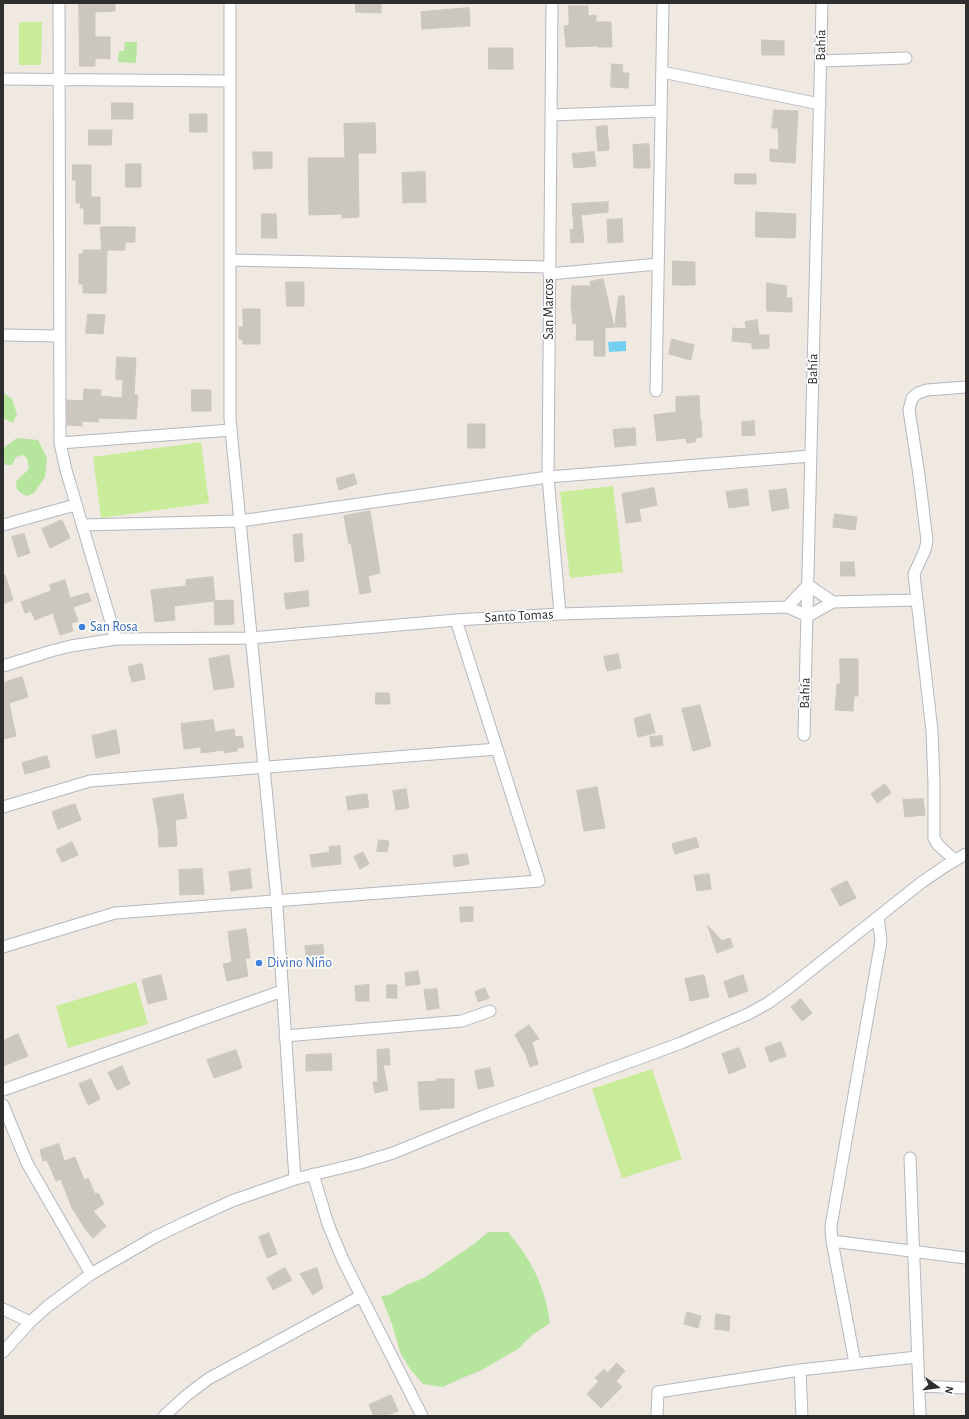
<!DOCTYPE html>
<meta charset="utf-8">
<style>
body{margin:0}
#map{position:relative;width:969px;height:1419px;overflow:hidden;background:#efe9e1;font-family:"Alegreya Sans",sans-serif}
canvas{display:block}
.frame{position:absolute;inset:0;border:4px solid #2e2e2e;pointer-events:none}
.north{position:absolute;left:917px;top:1367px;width:40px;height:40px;-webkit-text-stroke:3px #fff;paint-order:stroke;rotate:104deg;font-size:11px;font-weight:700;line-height:16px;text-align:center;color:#2e2e2e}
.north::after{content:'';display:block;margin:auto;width:14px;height:18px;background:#2e2e2e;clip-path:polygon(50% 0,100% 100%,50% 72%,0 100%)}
</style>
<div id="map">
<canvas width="969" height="1419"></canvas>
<div class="frame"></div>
<div class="north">N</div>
</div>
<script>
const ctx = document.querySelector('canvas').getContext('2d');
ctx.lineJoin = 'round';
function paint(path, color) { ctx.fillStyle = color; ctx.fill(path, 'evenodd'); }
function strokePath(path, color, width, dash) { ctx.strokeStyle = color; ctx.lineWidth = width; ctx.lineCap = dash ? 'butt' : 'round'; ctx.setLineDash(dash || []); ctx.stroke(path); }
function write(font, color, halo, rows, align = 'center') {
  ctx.font = font + ' "Alegreya Sans",sans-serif'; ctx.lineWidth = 3.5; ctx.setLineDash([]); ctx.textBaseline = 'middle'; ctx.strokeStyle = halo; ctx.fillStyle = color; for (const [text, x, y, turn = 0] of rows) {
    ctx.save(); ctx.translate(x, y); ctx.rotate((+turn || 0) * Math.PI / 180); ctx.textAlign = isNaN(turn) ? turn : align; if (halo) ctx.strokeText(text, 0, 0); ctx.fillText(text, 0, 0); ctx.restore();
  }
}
const green = new Path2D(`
 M125,42H137L136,63L118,62L119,51H124Z
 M4,393L12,399L17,414L13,423L3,418Z
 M17,438L38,440L47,458L45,477L34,493L27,496L22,494L17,489L16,481L29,469L27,458L23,455L16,457L12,465H6L3,461V448Z
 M488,1232H508C532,1261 545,1286 550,1323L532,1335L518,1349L480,1371L462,1378L443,1387L423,1384L410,1369L400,1352L392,1324L381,1296L389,1295L406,1285L424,1278L474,1244Z`);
const pitch = new Path2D(`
 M19,22H42L41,65H19Z
 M201,442L209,503L101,518L93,457Z
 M613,486L623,572L570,578L560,492Z
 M136,982L148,1024L68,1048L56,1006Z
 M652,1069L682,1159L622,1178L592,1089Z`);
const water = new Path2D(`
 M626,341V351L609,352L608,342Z`);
const building = new Path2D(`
 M79,3H115V11L95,12V37H110V59L95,58V66H80Z
 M356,3H381V13L356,12Z
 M569,6H588V16L596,15V22H611L612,47H598V46L566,47L564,26L569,25Z
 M469,8L470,26L422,29L421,12Z
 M762,40L784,41V55H762Z
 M489,48H513V69H489Z
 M612,64L623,65L622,73H629L628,88L611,87Z
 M112,103H133V119H112Z
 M774,110L798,111L795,163L770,161V149L779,150L778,128H772Z
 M190,114H207V132H190Z
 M375,123L376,153H358L359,217L342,218V214L309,215L308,158H345L344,124Z
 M607,126L609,150L598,151L596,127Z
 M89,130H112L111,145H89Z
 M649,144L650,168H634L633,145Z
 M253,152H272V168L254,169Z
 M594,152L596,166L574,168L572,154Z
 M126,164H141V187H126Z
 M73,165H91V197H100V224H84V208H80L81,203H76V180H73Z
 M425,172L426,202L403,203L402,173Z
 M735,174H756V184H735Z
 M608,202V212L581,215L584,242L571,243L570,230L574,229L572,204Z
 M756,212L796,214L795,238L756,237Z
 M262,214H276L277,238H262Z
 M622,219L623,242L608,243L607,220Z
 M101,227H135V242H125V250H107L106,293H83V284H79V254H83V250H101Z
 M673,261L695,262V285H673Z
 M603,279L614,327L605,328V356H594V340H576L577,323L573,324L571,305L572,286H591L590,282Z
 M286,282H304V306H287Z
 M767,283L787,286L786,298H792V312L767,311Z
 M619,296H624L626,327H615Z
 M243,309H260V344H243V339H239V327H243Z
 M88,314L105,315L103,334L86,333Z
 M757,320L759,335H769V348L752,349V343L732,341L733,328L746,329L745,322Z
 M672,339L694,345L691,360L669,354Z
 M117,357L136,358L134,395H138L136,419L99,418L98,422L82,421V426L67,425V400L83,401L84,389L101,390L100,396L122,398L123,380L116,379Z
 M192,390H211V411H192Z
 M699,396L700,420H701L702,437L696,438L695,442L687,443L686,438L657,441L654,415L676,412V397Z
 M754,421L755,435L742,436V422Z
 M468,424H485V448H468Z
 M635,428L636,445L615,447L613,430Z
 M354,474L357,484L339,490L336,479Z
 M654,488L657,505L639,509L641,521L626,523L622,494Z
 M747,489L749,505L729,508L726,492Z
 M786,489L789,508L772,511L769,491Z
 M370,511L380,573L368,576L371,592L360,594L351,543L349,544L344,516Z
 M835,514L857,517L855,530L833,527Z
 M62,520L70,538L50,548L42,529Z
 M24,534L30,553L18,557L12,537Z
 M302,534L304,561L295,562L293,535Z
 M841,562H854L855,576H841Z
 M3,575H5L13,600L3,604Z
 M213,577L215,601L233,600L234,624L215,625L214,601L174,606L175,620L155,622L151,590L186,586V580Z
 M65,580L70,598L88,593L91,601L73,607L78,621L71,623L73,631L60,635L53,613L35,620L31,611L25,613L21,602L51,591L50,585Z
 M308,591L309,606L286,609L284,594Z
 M618,654L621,668L607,671L604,657Z
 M229,655L234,687L214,690L209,659Z
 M840,659H858V696H854L853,711L835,710L837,684H840Z
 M142,664L145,679L132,682L128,667Z
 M22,677L28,697L9,703L16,736L3,739V683Z
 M376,693H389L390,704H376Z
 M700,705L711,746L693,751L682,709Z
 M650,714L655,733L638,737L634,719Z
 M213,720L215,732L234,729L235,737L242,736L244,747L237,748V751L224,753V750L201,753V747L184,749L181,724Z
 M116,730L120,753L96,758L92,736Z
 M662,736L663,745L651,747L650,737Z
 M47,756L50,767L25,774L22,763Z
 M885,784L891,793L877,803L871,794Z
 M597,787L605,828L584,831L577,791Z
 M406,789L409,808L396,810L393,791Z
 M183,794L187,818L175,820L177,846L159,847L158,828L153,799Z
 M367,794L369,807L348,810L346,797Z
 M923,799L925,815L905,817L903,800Z
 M75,804L81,820L58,829L52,812Z
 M696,838L699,847L675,854L672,844Z
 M379,840L389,841L387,852L377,851Z
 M72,842L78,855L62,862L56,850Z
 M340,846L341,864L312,867L310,855L330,852L329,847Z
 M363,852L369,864L360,869L354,857Z
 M467,854L469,864L454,867L453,856Z
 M202,869L204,894L180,895L179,870Z
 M250,869L252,888L231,891L229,872Z
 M709,874L711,889L697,891L694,876Z
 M847,881L856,898L840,906L831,889Z
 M460,907H473V921L461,922Z
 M708,926L722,941L730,938L733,947L717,953Z
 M246,929L250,958H245L248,976L227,981L223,964L232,962L228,932Z
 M323,945L324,956L306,958L305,946Z
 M418,971L420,984L406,986L405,973Z
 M161,975L167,999L148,1004L142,980Z
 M704,975L709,997L690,1001L685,979Z
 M743,975L748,991L729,998L724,982Z
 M369,985V1001H356L355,986Z
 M387,985H397V998H387Z
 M485,988L489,998L478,1002L475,992Z
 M437,989L439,1008L427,1010L424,990Z
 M801,999L812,1013L802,1021L791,1007Z
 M529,1025L539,1039L532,1042L538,1064L530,1067L526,1055L515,1035Z
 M18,1034L28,1056L3,1066V1041Z
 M781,1042L786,1056L770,1062L765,1048Z
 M739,1048L746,1067L729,1074L722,1054Z
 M389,1049L390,1065H383L388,1090L375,1093L373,1082H378L377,1050Z
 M236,1050L242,1068L214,1078L207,1060Z
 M331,1054L332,1070L306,1071V1055Z
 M122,1066L130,1084L117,1090L108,1073Z
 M490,1068L494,1086L478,1089L475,1071Z
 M91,1079L100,1099L88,1105L79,1084Z
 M437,1079H454V1108H440V1109L420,1110L418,1082L437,1081Z
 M59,1144L64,1161L75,1157L84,1180L88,1178L95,1194L98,1193L104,1204L93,1211L106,1226L93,1238L86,1230L72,1208L61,1179L56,1181L47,1160L43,1161L40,1150Z
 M269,1233L277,1254L267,1258L259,1237Z
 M285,1268L292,1280L273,1290L267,1278Z
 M317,1268L323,1288L313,1295L300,1274Z
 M687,1312L701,1316L698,1328L684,1324Z
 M716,1314L730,1316L729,1331L715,1329Z
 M617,1363L625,1371L616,1381L622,1387L601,1408L587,1394L599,1381L595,1378L604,1369L607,1373Z
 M391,1395L398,1411L386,1416H374L369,1405Z`);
const minor = new Path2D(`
 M59,3L60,443L66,470L116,639
 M230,3V419L276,891L295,1179
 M552,3L548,477L560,614
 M821,61L906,58
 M662,72L820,104
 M3,79L230,81
 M551,115L661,111
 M230,260L549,267
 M549,274L658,264
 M3,335L59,336
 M656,391L663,3
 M60,443L231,430
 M3,525L75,505
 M83,525L240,521L548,477L811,456
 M917,600L914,574L925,550L927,541L919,475L909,410L912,398L918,393L927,390L966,387
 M787,607L808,585L833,602
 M3,666L51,651L71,646L116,639L251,638L456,620L560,614L787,607L808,616L833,602L917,600L932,731L934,784V838L938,845L955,860
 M804,735L822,3
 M3,807L90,781L497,749
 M3,947L115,913L539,881L456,620
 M285,1036L462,1021L490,1011
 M3,1090L282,991
 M3,1105L27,1163L91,1274
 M910,1158L920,1416
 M313,1174L328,1224L343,1260L422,1416
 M832,1241L966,1258
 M3,1309L30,1322
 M3,1352L30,1322L48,1306L91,1274L155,1237L186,1222L232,1201L295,1179L357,1164L393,1153L491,1113L681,1043L748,1014L768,1003L786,990L922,882L947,865L966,854
 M855,1363L832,1241L831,1226L881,941L878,917
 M800,1370L802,1416
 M919,1386L966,1388
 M164,1416L187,1395L208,1379L361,1296
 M657,1416L658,1392L800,1370L917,1357`);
const markers = [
 [82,627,4,"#3f7fe0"],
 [259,963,4,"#3f7fe0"]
];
const streetNames = [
 ["Bahía",821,45,-89],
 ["San Marcos",549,309,-90],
 ["Bahía",813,369,-89],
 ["Santo Tomas",519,616,-3],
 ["Bahía",805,693,-88]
];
const shopNames = [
 ["San Rosa",90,627],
 ["Divino Niño",267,963]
];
paint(green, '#b6e59e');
paint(pitch, '#c9ec9a');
paint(water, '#75cff0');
paint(building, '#cbc7bf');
strokePath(building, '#cbc5ba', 1);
strokePath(minor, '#b4b7c1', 13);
strokePath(minor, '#fff', 11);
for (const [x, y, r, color] of markers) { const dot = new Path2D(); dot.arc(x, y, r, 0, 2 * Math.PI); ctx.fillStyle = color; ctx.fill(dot); strokePath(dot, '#fff', 1.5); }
write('14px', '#2e2e2e', '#fff', streetNames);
write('14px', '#366cbe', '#fff', shopNames, 'left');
</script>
